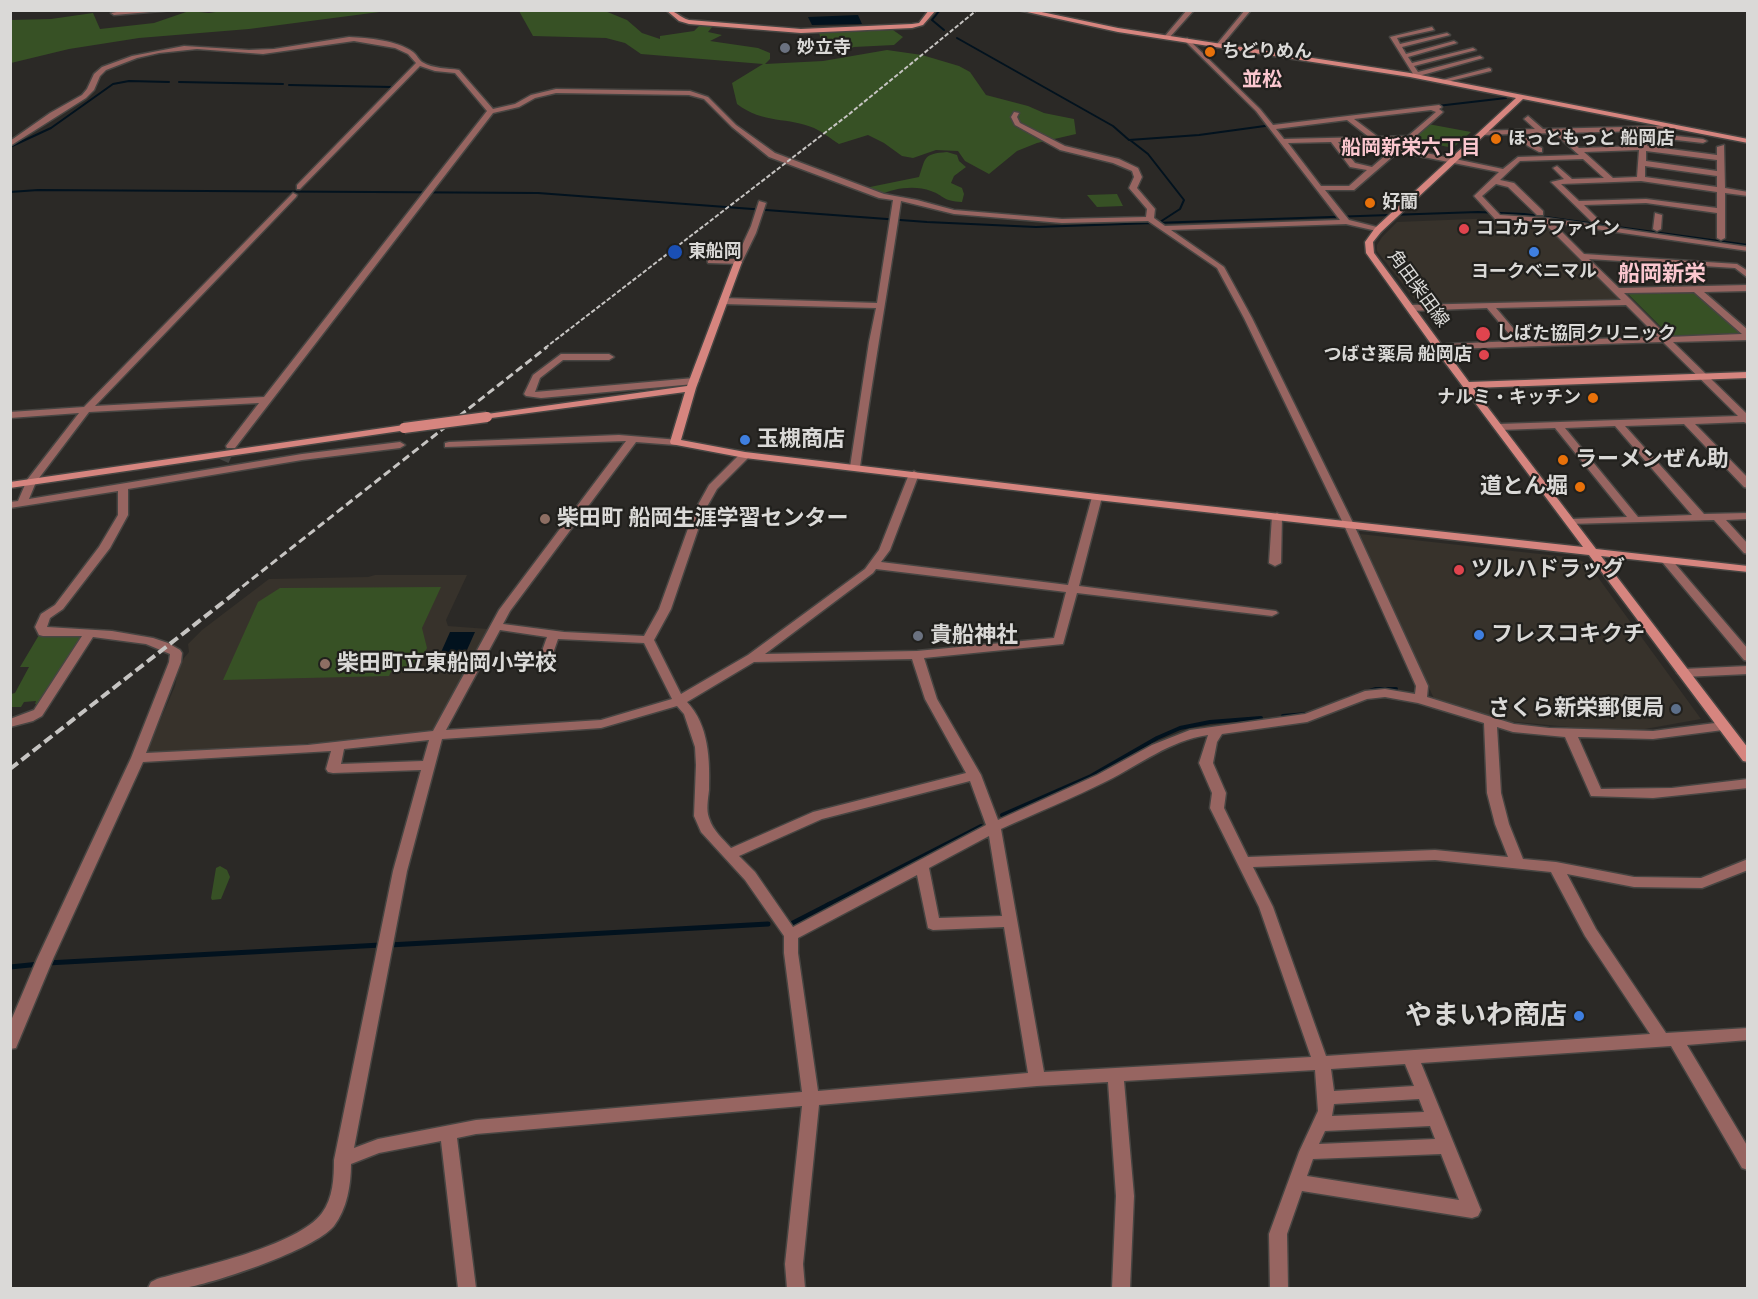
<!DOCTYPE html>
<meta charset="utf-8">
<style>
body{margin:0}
#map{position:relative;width:1758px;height:1299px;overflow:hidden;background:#2b2926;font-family:Karla,sans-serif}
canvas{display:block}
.frame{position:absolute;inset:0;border:12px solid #dad9d7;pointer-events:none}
</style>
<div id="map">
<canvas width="1758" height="1299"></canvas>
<div class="frame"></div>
</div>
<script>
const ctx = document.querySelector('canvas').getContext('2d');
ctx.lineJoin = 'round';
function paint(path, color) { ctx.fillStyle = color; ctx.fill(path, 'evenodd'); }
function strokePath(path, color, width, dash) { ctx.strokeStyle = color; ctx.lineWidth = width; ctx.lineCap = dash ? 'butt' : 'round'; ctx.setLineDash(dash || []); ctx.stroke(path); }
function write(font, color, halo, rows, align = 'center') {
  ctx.font = font + ' Karla,"Noto Sans JP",sans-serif'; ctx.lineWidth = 4.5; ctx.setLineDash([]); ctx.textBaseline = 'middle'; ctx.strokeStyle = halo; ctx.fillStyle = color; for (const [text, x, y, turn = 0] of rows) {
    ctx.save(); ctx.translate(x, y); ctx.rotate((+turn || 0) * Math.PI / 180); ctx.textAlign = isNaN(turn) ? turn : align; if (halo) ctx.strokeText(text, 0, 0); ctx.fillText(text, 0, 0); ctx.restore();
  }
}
const built = new Path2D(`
 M1497,218L1542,222L1618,298L1617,301L1423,306L1419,305L1377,251V245L1382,237L1397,222Z
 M1360,534L1576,558L1589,565L1701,719L1645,729H1590L1506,721L1435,701Z
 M375,575H467L446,620L448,626L488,629L434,730L316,743L146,753L175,686L178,671L184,658L189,652L188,644L202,630L269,579L368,577Z`);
const green = new Path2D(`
 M229,10L387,11L249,29L139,38L69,49L11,63V20L51,19L93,13L100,29L154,23L189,11L209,13Z
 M519,11H605L627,20L642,33L660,39V36L694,31L700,25L713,26L708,32L722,35L710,41L758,48L770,53V59L765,64L823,61L887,50L922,55L959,66L970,72L986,95L1028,106L1044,113L1074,119L1076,134L1037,143L1017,151L989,174L965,161L958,151L936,150L913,158L902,156L884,143L868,135L839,144C831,139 823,132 814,128C789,117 763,124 737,104L732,83L763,64L641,54L625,43L606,38L533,36Z
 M893,30L903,37L894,45L854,47L843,51H835L840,44L822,42L819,33Z
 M1428,124L1471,132L1453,148L1410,139Z
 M947,152L957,155L959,161L966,167L954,176L951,183L962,188L964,194L962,202C942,201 945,196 931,191C915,185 894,188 880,195L865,188L919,177C926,157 923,154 947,152Z
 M1117,194L1123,206L1097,207L1087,195Z
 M1698,293L1741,333L1678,337L1669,335L1628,294Z
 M441,587L422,628L427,648L415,671L391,672L389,676L223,680L258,602L280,588Z
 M39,635L85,636L40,704H35L36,701L24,702L21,707H11V694L15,693L29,667H20Z
 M220,866L227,870L230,877L221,899L212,900L211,898L216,868Z`);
const water = new Path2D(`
 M858,15L862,24L812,25L808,17Z
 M450,632H475L463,659H438Z`);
const streamFar2 = new Path2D(`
 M940,10L932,20L944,30
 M957,38L1113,126L1129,140L1199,135L1272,125
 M179,82L283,84
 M289,85L392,87
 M1437,106L1506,98
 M1130,140L1148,154L1184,200L1180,209L1160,222
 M10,147L51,128L113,84L129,81L169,82
 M10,192L38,190L538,193L927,222L1036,227L1478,212L1524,214L1748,245`);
const streamFar1 = new Path2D(`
 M1348,698L1376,689H1396
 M1283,716L1307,714
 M1002,815L1091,776L1157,738L1180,728L1210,722L1261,718
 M827,905L981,826`);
const stream = new Path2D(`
 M793,923L830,904
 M389,945L768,924
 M47,963L381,945
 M10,967L40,964`);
const streetTunnel = new Path2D(`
 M224,461L231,446`);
const street = new Path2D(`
 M128,10H173L114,15L111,13Z
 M1187,10H1194L1169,38H1165V36Z
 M1245,10H1251L1221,46H1217V44Z
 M1432,27L1434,30L1397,38L1400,44L1447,33L1450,35L1402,47L1406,54L1454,41L1457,43L1408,57L1412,63L1473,48L1476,50L1414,66L1418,72L1480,56L1483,58L1415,77L1390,37Z
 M349,37C368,38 397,40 413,52C417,55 419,60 422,62C433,69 448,68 459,70L493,109L515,104L531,95L556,89L690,91L708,97L736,125L775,153L884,194L917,200L954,210L1062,219L1146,217L1147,209L1129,188L1134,177L1132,171L1113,163L1060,150L1015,125L1011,117L1014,112L1019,113L1017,117L1020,123L1065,146L1119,159L1138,168L1142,177L1137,188L1155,209L1154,218L1165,226L1340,220L1256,111L1185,41L1187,38L1260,109L1273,125L1439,105L1442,107L1439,109L1443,112L1442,113L1402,148L1503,169L1518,157L1579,155L1554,133L1523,134L1532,144L1542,148V152H1539L1528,146L1515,134L1482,135L1479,133L1482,131L1535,129L1524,119L1528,116L1543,129L1665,126L1668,128L1667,129L1650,130V133L1703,139L1707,141L1703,143L1650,137L1647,146L1717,155V147L1724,145L1725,188L1748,192V196L1725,193V238L1721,240L1717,238V213L1646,203L1584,205L1599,220L1592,222L1551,182L1564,179L1553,168L1557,166L1572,179L1604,178L1583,159L1520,161L1500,180L1514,183L1543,211V215H1537L1508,187L1496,184L1482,196L1500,215L1545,218L1748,247V251L1553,223L1584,254L1737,264L1748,271V278L1735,268L1589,259L1619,288L1748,285V291L1704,292L1748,330V340L1673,342L1748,415V424L1744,422L1695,424L1748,478V488L1744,487L1684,424L1625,426L1704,514L1748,513V519L1726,520L1748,544V554L1744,553L1714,520L1568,524L1567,522L1572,519L1627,517L1555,428L1500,430L1495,427L1500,424L1738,416L1663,342L1449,349L1444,346L1446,344L1515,341L1487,308L1410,311L1406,308L1410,305L1621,300L1543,222L1495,219L1474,196L1499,172L1398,152L1354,190H1325L1349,220L1381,228V232L1346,224L1171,230L1224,267L1252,318L1354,525L1428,686L1427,697L1514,724L1549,728L1653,731L1723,722L1729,726L1723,730L1653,739L1578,737L1601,789L1672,788L1748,779V788L1653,798L1591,796L1565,737L1513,732L1497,727L1501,793L1509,824L1523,859L1556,862L1634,877L1701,878L1748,859V870L1702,888L1634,887L1567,874L1596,929L1666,1033L1748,1028V1040L1687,1045L1748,1147V1170L1742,1168L1671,1046L1421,1063L1481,1210L1478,1216L1472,1218L1302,1191L1287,1234L1288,1288H1270L1269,1234L1299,1152L1318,1111L1315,1070L1124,1081L1134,1196L1130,1288H1112L1116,1196L1108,1082L1037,1086L819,1105L803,1264L805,1288H787L785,1264L802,1106L476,1134L457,1138L476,1288H458L441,1141L379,1153L351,1164C351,1185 347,1209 334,1226C314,1250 217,1282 185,1288C174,1290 160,1288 148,1288L151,1282L157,1279C198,1267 298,1246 322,1213C333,1198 334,1178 334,1160L393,871L421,770L333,773L328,772L326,769L331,751L143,762L53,959L18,1043L16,1048L10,1049V1023L37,959L131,758L169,662L170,654L146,644L93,637L42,716L33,721L10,727V719L34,710L82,636H43L39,635L35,627L41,614L55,605L99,547L118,515V491L10,508V502L18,501L27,480L79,413L10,418V412L84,407L293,193L297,195L296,197L95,406L264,397L487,111L455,73L435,71L420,66L300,189H297V185L416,63L408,54L395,48L354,41L263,54L197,49L159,53L137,58L106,70L100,76L94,90L86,98L10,146V141L50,113L82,95L87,89L94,74L102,67L132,56L184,46L249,50L274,49ZM556,93L689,95L704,99L732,127L769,157L879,198L893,200L877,303L723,298L719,301L723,304L876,308L869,342L850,467L851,469L855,470L860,467C872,378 888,290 901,201L954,214L1062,223L1148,221L1217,268L1244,318L1344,525L1416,686L1415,694L1385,689L1365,691L1305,714L1190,730L1152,745L1097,775L998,820L981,775L937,699L924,658L1063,644L1077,593L1272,616L1278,613L1276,611L1079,586L1102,497L1097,494L1092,497L1068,585L881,562L890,550L919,474L914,471L909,474L879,550L865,569L748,655L681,694L654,640L671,609L704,512L717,489L749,457V453H741L709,485L694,512L659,609L644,636L564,632L503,624L510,611L636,442L675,445L679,444V440L619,435L449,442L445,443V447L626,441L499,610L433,731L308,745L146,753L181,662L182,653L180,650L168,643L153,638L112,631L47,627L50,618L63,609L110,548L128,515V489L302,460L400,448L405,445L400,442L302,454L29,499L36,482L89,412L259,403L226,446L227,448H235L493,113L519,107L535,98ZM1431,110L1436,112L1408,136L1378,137L1354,119ZM1347,120L1369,137L1284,139L1276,129ZM1643,131L1640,146L1579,148L1562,133ZM1403,140L1372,167L1355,163L1338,142ZM1331,142L1350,167L1367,170L1349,186H1321L1288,143ZM1639,150L1637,177L1613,178L1584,152ZM1646,151L1717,160V171L1646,161ZM1645,166L1717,176V187L1645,177ZM1641,181L1717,192V208L1646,199L1579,201L1561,184ZM1694,292L1742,334L1668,337L1624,293ZM1626,305L1658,337L1524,341L1496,308ZM1615,426L1692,515L1638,517L1565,428ZM876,569L1066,592L1054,638L917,651L765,654L873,573ZM500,630L547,637L537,665L543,669L549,665L558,639L644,643L672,699L601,720L446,730ZM912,659L925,699L966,773L813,812L731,848C723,839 713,831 709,818C706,810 708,799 709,790C710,760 709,725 687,702L754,662ZM1385,697L1418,703L1484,723L1487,793L1495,824L1508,857L1435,850L1248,857L1224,808L1226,793L1213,763L1217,742L1222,734L1307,722L1367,699ZM677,706L684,714L695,747L696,765L694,816L701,832L745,880L784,936V953L802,1092L476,1120L378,1139L354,1148L407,871L442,739L601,728ZM1208,735L1199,763L1212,793L1210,808L1259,907L1311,1057L1044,1072L1001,829C1036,813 1073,798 1107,781C1139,765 1171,740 1208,735ZM429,740L423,761L341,764L344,749ZM970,781L986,825L793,927L755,872L739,856L822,819ZM989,836L1002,916L939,918L929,868ZM1435,860L1551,872L1585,936L1650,1034L1326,1056L1273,907L1253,867ZM917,875L928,928L933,930L1004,927L1028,1073L818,1091L798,953V938ZM1405,1064L1414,1086L1334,1091L1331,1069ZM1419,1099L1424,1112L1332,1116L1334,1104ZM1430,1126L1435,1139L1319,1144L1325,1131ZM1441,1154L1459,1200L1307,1176L1313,1159Z
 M1489,68L1491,69V71L1442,83L1439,81Z
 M759,201L766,203L756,233L741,264L708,263L706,254L715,250H740L751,226ZM716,254L737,255L735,259H715Z
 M1655,213L1662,215L1661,229L1657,231L1653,229Z
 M561,354H609L614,357L609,360H563L540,378L535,392L694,378L699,381L694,384L541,398L526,396L524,394L533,375Z
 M1277,513L1282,516L1281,563L1275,566L1269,563L1272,516Z
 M1667,558L1671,559L1748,649V661L1744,660L1663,563L1661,561L1663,559Z
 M1748,666V674L1683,677L1677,673L1683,669Z`);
const secondary = new Path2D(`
 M666,10C676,10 680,18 689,20L801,29L912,24L919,23L929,10H936L923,25L912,28L801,33L689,24L679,21Z
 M1018,10H1032L1118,28L1410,73L1748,139V143L1523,99L1381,232L1373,242L1374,253L1469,382L1748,372V378L1473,388L1596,549L1748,566V572L1601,556L1748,748V762L1743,761L1589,555L1097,500L745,458L671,444L670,442L685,392L484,419V415L487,414L687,386L734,262L738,260L742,262L696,388L681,440L745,452L1097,494L1583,547L1434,348L1366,253L1365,242L1375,228L1516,98L1410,77L1118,32Z
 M404,425L409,428L407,430L10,488V482Z`);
const railFar2 = new Path2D(`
 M545,348L848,115L977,10`);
const railFar1 = new Path2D(`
 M233,594L547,347`);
const rail = new Path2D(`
 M10,769L235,593`);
const secondaryBridge = new Path2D(`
 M404,428L487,417`);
const markers = [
 [785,48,6,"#6b7280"],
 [1210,52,6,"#e8710a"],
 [1496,139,6,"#e8710a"],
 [1370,203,6,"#e8710a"],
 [1464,229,6,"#e0444e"],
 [675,252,8,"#1a4fb4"],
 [1534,252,6,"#3f7fe0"],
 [1483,334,8,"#e0444e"],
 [1484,355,6,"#e0444e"],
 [1593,398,6,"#e8710a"],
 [745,440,6,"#3f7fe0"],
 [1563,460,6,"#e8710a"],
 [1580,487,6,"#e8710a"],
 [545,519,6,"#8d6e63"],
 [1459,570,6,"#e0444e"],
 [1479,635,6,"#3f7fe0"],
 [918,636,6,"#6b7280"],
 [325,664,6,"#8d6e63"],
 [1676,709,6,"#5c6f8a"],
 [1579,1016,6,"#3f7fe0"]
];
const farPoinames = [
 ["妙立寺",797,48],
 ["ちどりめん",1222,52],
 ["ほっともっと 船岡店",1508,139],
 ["好蘭",1382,203],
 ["ココカラファイン",1476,229],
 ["東船岡",688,252],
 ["ヨークベニマル",1534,272,"center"],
 ["しばた協同クリニック",1496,334],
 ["つばさ薬局 船岡店",1472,355,"right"],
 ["ナルミ・キッチン",1581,398,"right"]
];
const farStreetnames = [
 ["角田柴田線",1418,289,54]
];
const farNeighbourhoodnames = [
 ["並松",1262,80],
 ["船岡新栄六丁目",1411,148]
];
const farQuarternames = [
 ["船岡新栄",1662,275]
];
const poiNames = [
 ["玉槻商店",757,440],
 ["ラーメンぜん助",1575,460],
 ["道とん堀",1568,487,"right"],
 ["柴田町 船岡生涯学習センター",557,519],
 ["ツルハドラッグ",1471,570],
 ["フレスコキクチ",1491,635],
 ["貴船神社",930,636],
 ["柴田町立東船岡小学校",337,664],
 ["さくら新栄郵便局",1664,709,"right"]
];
const nearPoinames = [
 ["やまいわ商店",1567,1016]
];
paint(built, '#37322b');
paint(green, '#375125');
paint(water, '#02121e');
strokePath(streamFar2, '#02121e', 2);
strokePath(streamFar1, '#02121e', 4);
strokePath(stream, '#02121e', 5);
strokePath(streetTunnel, '#454341', 10, [10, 5]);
strokePath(street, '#474542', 3);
strokePath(secondary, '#474542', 3);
paint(street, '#976561');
paint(secondary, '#d6857f');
strokePath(railFar2, '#c6c4c2', 2, [4.5, 2]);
strokePath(railFar1, '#c6c4c2', 3, [8, 4]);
strokePath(rail, '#c6c4c2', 4, [10, 4.5]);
strokePath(secondaryBridge, '#474542', 13, []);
strokePath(secondaryBridge, '#d6857f', 10);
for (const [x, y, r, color] of markers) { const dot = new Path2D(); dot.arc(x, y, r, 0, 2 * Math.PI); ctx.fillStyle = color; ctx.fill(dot); strokePath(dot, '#21201d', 2); }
write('bold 18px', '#dad9d7', '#21201d', farPoinames, 'left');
write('18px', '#dad9d7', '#21201d', farStreetnames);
write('bold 20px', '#fbc7cf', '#21201d', farNeighbourhoodnames);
write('bold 22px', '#fbc7cf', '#21201d', farQuarternames);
write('bold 22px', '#dad9d7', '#21201d', poiNames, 'left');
write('bold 27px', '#dad9d7', '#21201d', nearPoinames, 'right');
</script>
